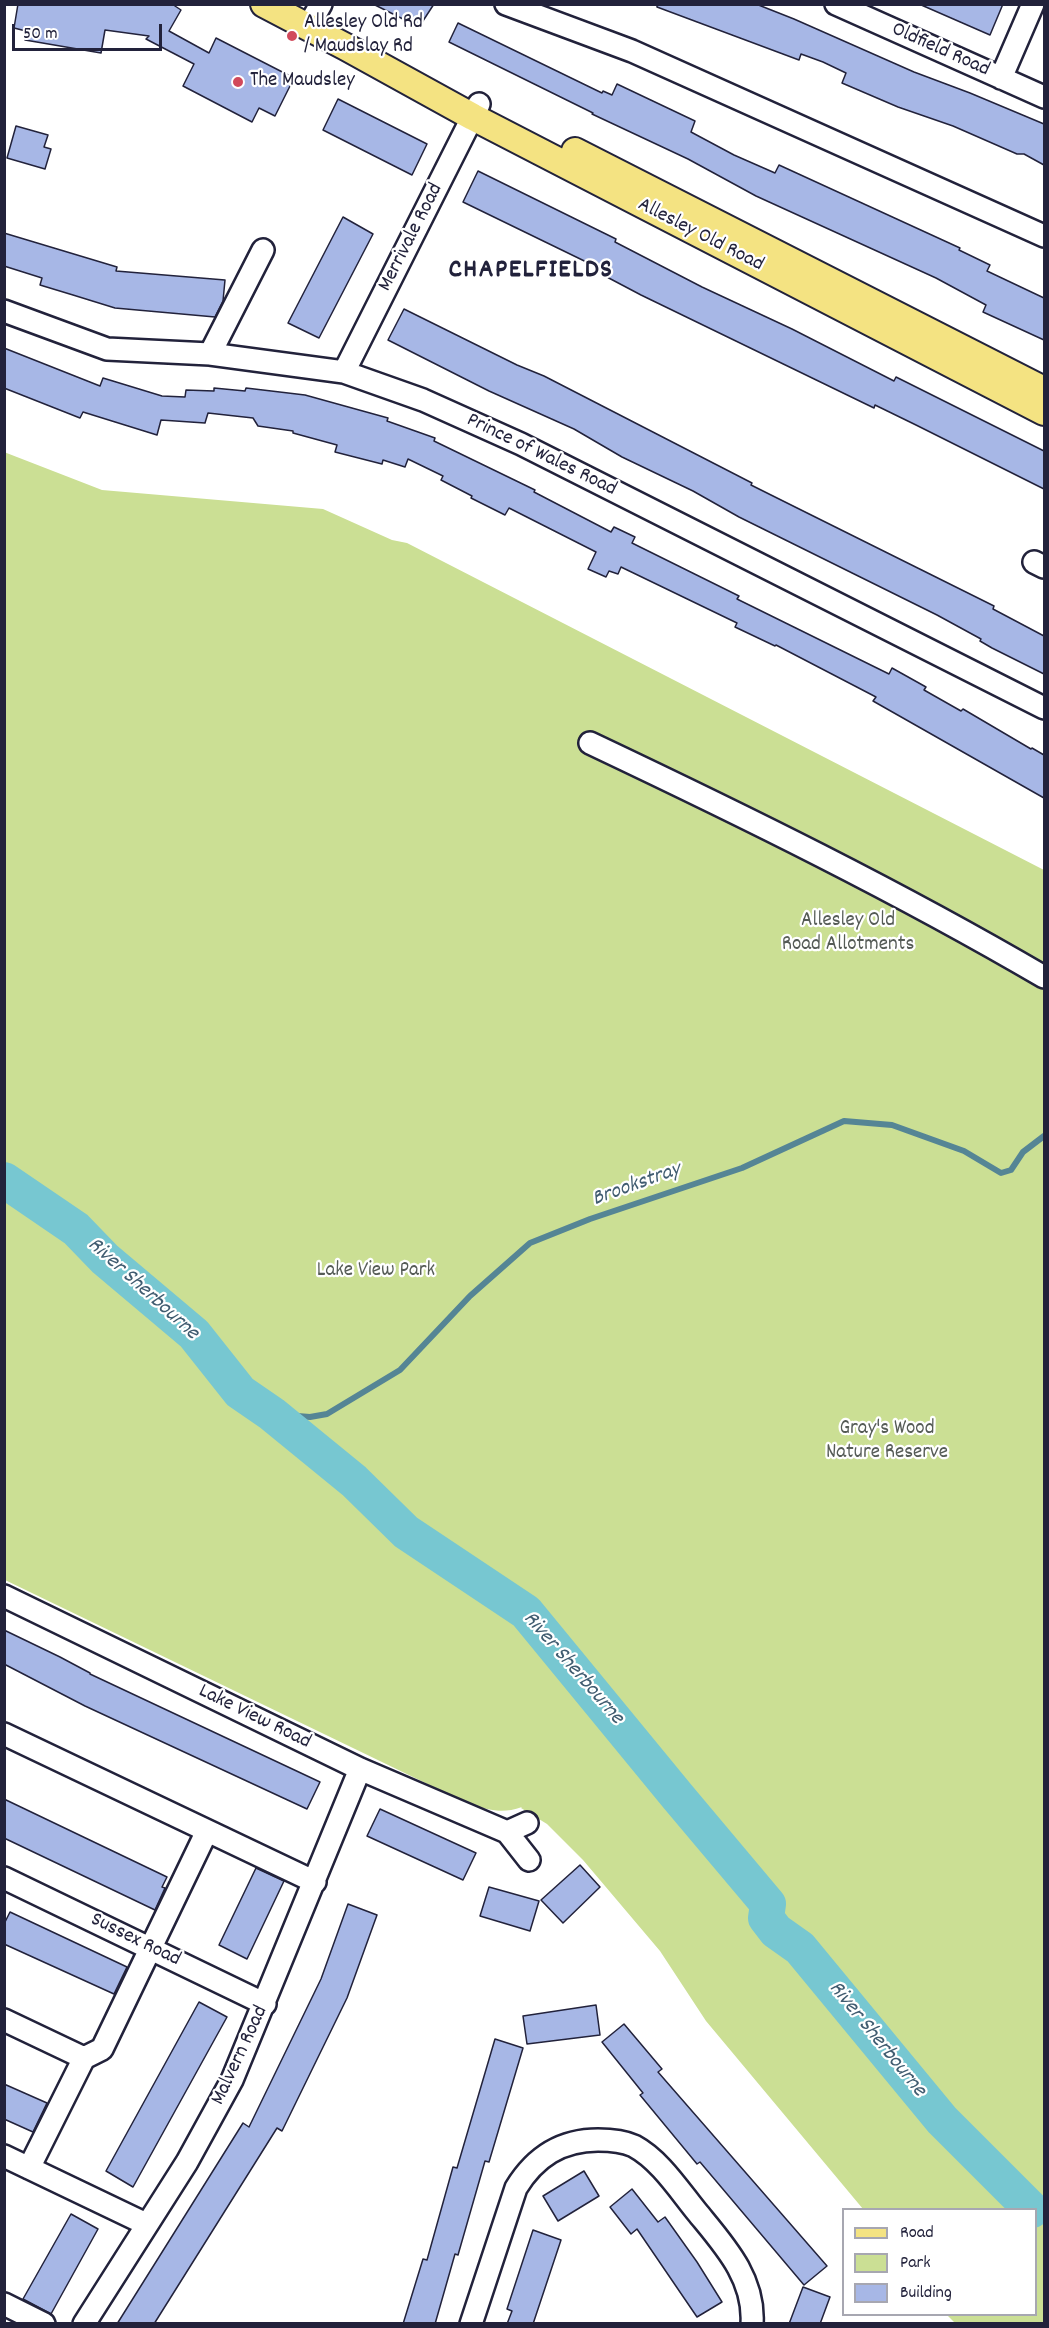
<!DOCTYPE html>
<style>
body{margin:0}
#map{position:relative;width:1049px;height:2328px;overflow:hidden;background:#fff;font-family:Dekko,sans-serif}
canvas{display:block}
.frame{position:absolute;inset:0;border:6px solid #22223b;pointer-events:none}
.legend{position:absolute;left:842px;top:2208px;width:195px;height:108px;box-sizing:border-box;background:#fff;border:2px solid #a7a7b1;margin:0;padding:8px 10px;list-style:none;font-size:18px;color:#22223b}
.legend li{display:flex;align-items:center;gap:12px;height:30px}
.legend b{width:30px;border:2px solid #a7a7b1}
.scale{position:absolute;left:12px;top:24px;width:150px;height:27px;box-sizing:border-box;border:3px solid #22223b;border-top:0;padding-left:8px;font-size:18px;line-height:21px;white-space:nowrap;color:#22223b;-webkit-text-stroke:4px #fff;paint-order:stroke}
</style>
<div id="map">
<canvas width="1049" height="2328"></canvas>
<div class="frame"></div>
<ul class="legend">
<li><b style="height:8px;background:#f4e382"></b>Road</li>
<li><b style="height:16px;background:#cbdf94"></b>Park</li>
<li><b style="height:16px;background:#a7b7e6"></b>Building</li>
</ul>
<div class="scale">50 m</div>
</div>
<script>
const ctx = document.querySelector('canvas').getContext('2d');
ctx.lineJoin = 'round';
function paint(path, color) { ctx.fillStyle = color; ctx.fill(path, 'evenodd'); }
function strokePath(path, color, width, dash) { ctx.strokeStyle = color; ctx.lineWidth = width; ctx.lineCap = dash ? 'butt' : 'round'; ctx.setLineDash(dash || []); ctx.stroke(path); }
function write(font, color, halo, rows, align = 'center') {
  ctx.font = font + ' Dekko,sans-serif'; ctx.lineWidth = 4.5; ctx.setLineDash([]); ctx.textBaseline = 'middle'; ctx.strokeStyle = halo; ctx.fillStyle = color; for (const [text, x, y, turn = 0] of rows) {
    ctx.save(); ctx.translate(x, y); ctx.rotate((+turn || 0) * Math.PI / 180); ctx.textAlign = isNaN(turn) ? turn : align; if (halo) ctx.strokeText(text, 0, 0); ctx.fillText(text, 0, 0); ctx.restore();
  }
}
const green = new Path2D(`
 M4,452L102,490L323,509L392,540L407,543L1044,870V2323H955L947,2315L1036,2314V2210L863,2209L706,2021L660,1951L583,1860L547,1824L521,1808L522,1807C502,1814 491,1810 471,1805L5,1580Z`);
const stream = new Path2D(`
 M272,1414L310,1417L327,1414L400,1370L470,1296L530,1243L590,1219L742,1168L844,1121L892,1125L964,1151L1001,1173L1011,1170L1023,1152L1044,1136`);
const river = new Path2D(`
 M4,1180L76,1229L105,1259L194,1334L240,1392L272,1414L354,1481L406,1532L526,1612L678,1797L768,1904L766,1918L776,1931L800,1948L942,2120L1032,2210`);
const building = new Path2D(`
 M18,4H172L181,10L169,31L209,53L216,38L294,78L275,116L259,108L252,122L183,86L194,64L146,39L149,36L105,30L101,53L25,40L26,31L14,28Z
 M373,4H434L419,27Z
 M657,4H756L794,19L914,72L970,93L1044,124V165L1024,154H1017L953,126L898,107L842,83L846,73L823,62L801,54L799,60L657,7Z
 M919,4H1003L990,35Z
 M458,23L602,93L603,91L612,95L617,84L695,121L691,132L734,155L775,173L779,165L960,248L959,250L990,265L987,271L1044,298V340L983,312L986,305L936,278L756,196L688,159L592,114L593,113L449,42Z
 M338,99L427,144L412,175L323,130Z
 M16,126L48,135L44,147L51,149L45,169L7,158Z
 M478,171L616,239L615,242L702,287L792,329L894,381L896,377L1044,451V489L916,425L875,405L874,408L641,295L605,276L607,272L463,202Z
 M343,217L373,234L319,338L288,323Z
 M4,233L117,267L116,271L225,280L223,301L215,317L115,308L73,295L40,285L42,278L4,266Z
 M404,309L517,365L544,376L752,483L751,485L769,494L994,606L993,609L1044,636V674L992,648L980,641L981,639L937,615L739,517L693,491L622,457L574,429L489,391L388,340Z
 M4,348L100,386L103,378L162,396L185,397L186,390L214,391V388L245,391L246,388L305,395L388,418L387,421L435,438L434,441L535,490L534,492L611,532L614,527L635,537L632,543L739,596L737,599L889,674L892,668L926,687L924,690L961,711L963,709L1031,749L1032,748L1044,755V798L873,701L876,697L776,645L775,646L735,627L737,623L621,567L618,574L609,571L606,577L588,569L596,552L509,508L505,515L471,498L472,496L441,480L443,476L408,459L405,467L383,460L382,464L335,452L337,445L293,433V431L258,426L253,418L208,413L205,423L161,420L157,435L83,412L80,418L4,388Z
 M4,1630L60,1657L90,1673V1674L320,1782L307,1809L85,1706L4,1664Z
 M4,1799L167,1877L162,1887L165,1888L155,1910L4,1838Z
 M380,1809L476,1853L463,1880L367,1836Z
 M580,1865L600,1887L563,1923L541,1900Z
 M256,1868L284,1881L247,1959L219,1945Z
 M489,1887L539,1901L530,1931L480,1916Z
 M348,1904L377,1915L347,1998L282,2131L277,2128L154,2324H117L243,2123L249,2127L321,1979Z
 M10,1912L127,1967L114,1994L4,1944V1924Z
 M199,2002L227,2017L133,2187L106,2171Z
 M596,2005L600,2035L527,2044L523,2016Z
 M624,2024L662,2069L658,2072L827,2266L804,2285L700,2162L697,2164L640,2095L643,2093L602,2042Z
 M495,2039L523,2048L489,2162L485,2161L458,2255L455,2254L435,2324H403L423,2259L427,2260L453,2167L457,2168Z
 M4,2084L47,2103L33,2132L4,2119Z
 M584,2171L599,2196L558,2221L543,2196Z
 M632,2189L658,2222L665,2217L697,2262L722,2302L697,2317L637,2229L631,2234L610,2207Z
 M71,2214L98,2229L51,2314L23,2299Z
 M533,2230L561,2240L533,2324H507L512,2311L507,2309Z
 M803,2287L830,2297L820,2324H789Z`);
const minor = new Path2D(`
 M506,4L632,51L1044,236
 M836,4L1044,97
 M308,27L321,4
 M1001,78L1033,4
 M4,311L107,349L210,354L344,372L423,400L521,444L1044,708
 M210,354L263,250
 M344,372L479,104
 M1034,562L1044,567
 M590,743C744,816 897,891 1044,977
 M4,1596L360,1769L507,1832
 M4,1734L315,1882
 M527,1823L507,1832L529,1860
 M4,1878L265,2004
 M4,2020L84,2058
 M4,2156L146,2224
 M29,2168L84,2058L102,2049L207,1831
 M4,2304L44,2324
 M84,2324L187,2162L232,2080L360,1769
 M471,2324L516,2188C535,2157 561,2140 598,2140C610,2140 623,2141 634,2146C660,2160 679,2190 697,2212C724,2245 755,2278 752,2324`);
const major = new Path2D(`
 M264,4L346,47L473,117L1044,412
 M575,151L1044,390`);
const markers = [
 [292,36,6,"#d1495b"],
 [238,82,6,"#d1495b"]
];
const poiNames = [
 ["Allesley Old Rd",304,24],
 ["/ Maudslay Rd",304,48],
 ["The Maudsley",250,82]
];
const streetNames = [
 ["Oldfield Road",940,51,24],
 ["Allesley Old Road",700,236,27],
 ["Merrivale Road",412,238,-63],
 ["Prince of Wales Road",541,456,26],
 ["Lake View Road",254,1718,26],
 ["Sussex Road",135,1941,26],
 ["Malvern Road",241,2056,-65]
];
const parkNames = [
 ["Allesley Old",848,922],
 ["Road Allotments",848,946],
 ["Lake View Park",376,1272],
 ["Gray's Wood",887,1430],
 ["Nature Reserve",887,1454]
];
const waterNames = [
 ["Brookstray",637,1186,-20],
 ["River Sherbourne",142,1290,42],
 ["River Sherbourne",572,1669,49],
 ["River Sherbourne",876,2040,51]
];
const districtNames = [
 ["CHAPELFIELDS",531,272]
];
paint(green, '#cbdf94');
strokePath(stream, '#558595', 6);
strokePath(river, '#77c7d1', 36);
paint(building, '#a7b7e6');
strokePath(building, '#22223b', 1.5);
strokePath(minor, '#22223b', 26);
strokePath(major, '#22223b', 30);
strokePath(minor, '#fff', 21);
strokePath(major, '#f4e382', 26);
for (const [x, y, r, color] of markers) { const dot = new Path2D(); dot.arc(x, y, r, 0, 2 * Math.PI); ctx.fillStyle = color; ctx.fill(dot); strokePath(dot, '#fff', 2); }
write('21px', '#22223b', '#fff', poiNames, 'left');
write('21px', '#22223b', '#fff', streetNames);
write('21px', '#555b56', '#fff', parkNames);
write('italic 22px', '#405c70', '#fff', waterNames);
ctx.letterSpacing = '1.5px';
write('bold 27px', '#22223b', '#fff', districtNames);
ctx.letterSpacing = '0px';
</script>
